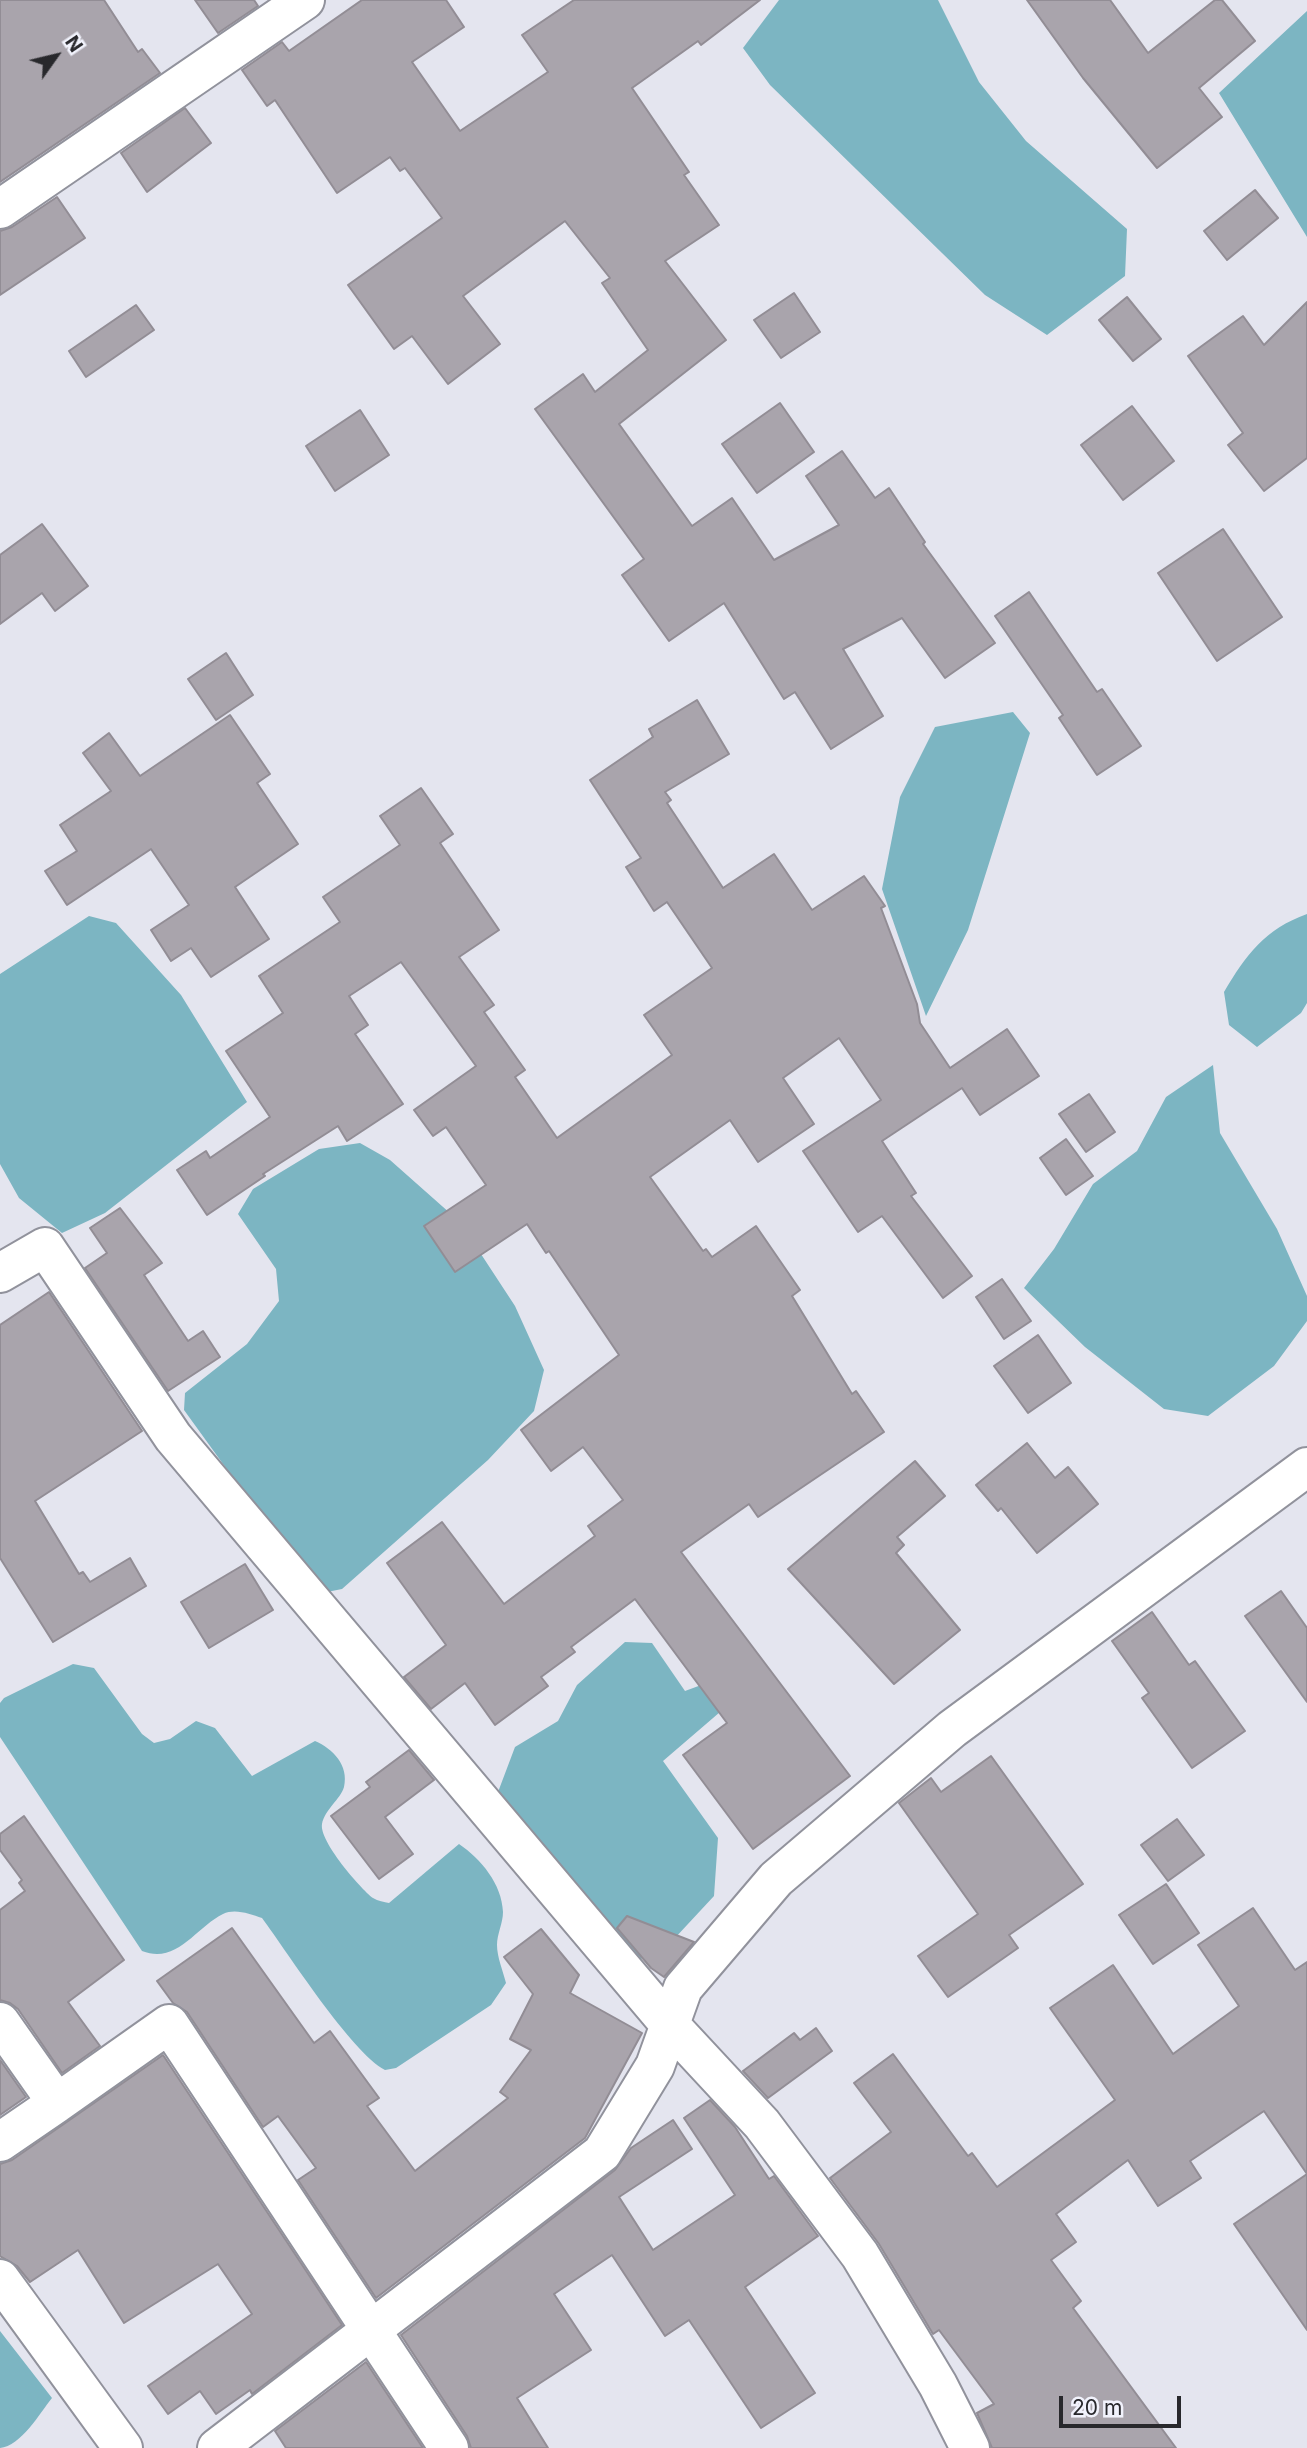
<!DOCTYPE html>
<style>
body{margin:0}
#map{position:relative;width:1307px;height:2448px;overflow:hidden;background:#e4e5ef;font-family:Inter,sans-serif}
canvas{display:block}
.north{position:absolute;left:21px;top:21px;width:70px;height:70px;-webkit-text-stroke:5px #f1f2fc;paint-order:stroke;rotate:56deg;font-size:19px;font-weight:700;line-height:28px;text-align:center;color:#28282c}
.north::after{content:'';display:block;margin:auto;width:24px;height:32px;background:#28282c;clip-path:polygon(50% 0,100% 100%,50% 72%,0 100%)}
.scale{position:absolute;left:1059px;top:2396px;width:122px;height:32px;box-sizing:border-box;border:4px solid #28282c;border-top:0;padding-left:9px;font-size:21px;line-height:24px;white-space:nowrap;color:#28282c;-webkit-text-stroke:5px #f1f2fc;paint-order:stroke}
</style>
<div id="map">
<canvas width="1307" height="2448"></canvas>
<div class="north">N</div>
<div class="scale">20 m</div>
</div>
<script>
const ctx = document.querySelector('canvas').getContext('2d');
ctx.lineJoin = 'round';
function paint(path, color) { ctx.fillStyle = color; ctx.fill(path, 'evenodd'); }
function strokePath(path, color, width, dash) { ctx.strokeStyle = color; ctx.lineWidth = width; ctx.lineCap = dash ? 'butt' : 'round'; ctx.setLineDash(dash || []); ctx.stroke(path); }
const water = new Path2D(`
 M779,0H938L979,82L1026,141L1127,229L1125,276L1047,335L985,295L770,85L743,48Z
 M1307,11V237L1219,93Z
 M1013,712L1030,733L968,930L926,1016L882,889L900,797L935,727Z
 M1307,914V1003L1301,1013L1257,1047L1229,1025L1224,992C1246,955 1265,929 1307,914Z
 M89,916L116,923L181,995L247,1102L105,1213L62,1233L19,1198L0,1164V974Z
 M1213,1065L1220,1133L1277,1229L1307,1296V1321L1274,1366L1208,1416L1164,1409L1085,1347L1024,1288L1054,1249L1093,1184L1137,1151L1166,1097Z
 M360,1143L390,1160L460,1222L515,1306L544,1370L534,1411L488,1460L342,1589L317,1594L184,1410L185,1393L247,1344L279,1301L276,1269L238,1214L253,1189L319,1149Z
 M625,1642L652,1643L685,1691L731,1674L727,1706L663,1761L718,1838L714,1896L661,1953L633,1961L495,1800L515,1747L558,1721L577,1685Z
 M73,1664L94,1668L142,1734L154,1743L170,1739L196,1721L215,1728L252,1776L315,1741C333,1749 349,1765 344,1787C340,1800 325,1809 322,1824C319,1841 360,1888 373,1898C378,1901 384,1902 389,1903L459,1844C481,1859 502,1884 503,1912C503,1923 497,1934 497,1945C497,1957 503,1971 506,1983L491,2005L396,2068L385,2070C351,2052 288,1953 262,1918C250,1914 235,1908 223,1914C196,1927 177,1965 142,1951L0,1737V1703L4,1698Z
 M0,2331L52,2398C40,2413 21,2446 0,2448Z`);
const building = new Path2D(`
 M0,0H104L138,52L142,49L160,73L0,182Z
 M195,0H254L258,6L218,33Z
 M362,0H446L464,27L412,62L460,131L548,72L522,35L574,0H760L701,45L698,41L632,88L689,172L684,175L719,225L665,261L726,340L619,424L692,526L732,498L774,560L839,525L806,476L842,451L875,498L889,488L925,542L923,544L995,643L945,678L902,618L843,649L883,716L831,749L795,692L784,699L724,603L669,641L622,575L644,559L535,409L583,374L595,392L648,350L602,283L610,278L565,221L463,296L500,344L448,384L412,336L394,349L348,285L442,218L405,168L400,171L390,157L337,193L275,100L267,106L242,70L282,42L289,51Z
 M1027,0H1110L1148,53L1215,0H1222L1255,41L1199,88L1222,117L1157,168L1083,78Z
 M185,108L211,143L147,192L121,153Z
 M1255,190L1278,218L1227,260L1204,231Z
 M57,197L85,238L0,295V231L12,227Z
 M794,293L820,332L781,358L754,320Z
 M1127,297L1161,339L1133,361L1099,320Z
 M1307,302V458L1264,491L1228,445L1243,433L1188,356L1243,316L1264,345Z
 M136,305L154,330L86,377L69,351Z
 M780,403L814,452L757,493L722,444Z
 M1132,406L1174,461L1123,500L1081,445Z
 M360,410L389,455L335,491L306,446Z
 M42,524L88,586L55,611L42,593L0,624V555Z
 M1223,529L1282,617L1217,661L1158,573Z
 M1029,592L1097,692L1102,689L1141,746L1097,775L1059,718L1063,715L995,616Z
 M226,653L253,695L216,720L188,679Z
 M697,700L729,754L665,792L671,800L667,803L723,888L774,854L812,910L864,876L885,906L881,908L917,1004L920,1023L950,1068L1007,1029L1039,1076L980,1115L962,1088L882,1141L916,1193L911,1196L972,1276L943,1298L882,1216L858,1232L803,1151L881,1100L839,1038L783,1078L814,1124L758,1162L730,1120L650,1177L703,1251L706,1249L712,1257L756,1226L800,1290L792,1296L852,1394L856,1391L884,1432L758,1517L749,1504L681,1552L850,1776L753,1849L683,1755L727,1723L635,1599L571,1647L575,1652L541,1677L548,1686L495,1725L465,1683L431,1709L404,1677L446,1645L387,1563L442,1522L504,1604L595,1536L588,1526L623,1500L583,1447L551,1471L521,1430L619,1355L549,1251L546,1253L527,1224L455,1272L424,1226L486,1185L446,1127L433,1136L414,1110L476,1066L401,962L349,996L368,1025L355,1034L403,1104L347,1141L338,1126L263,1174L265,1176L207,1215L177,1170L206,1151L210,1158L270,1117L226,1051L283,1013L259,976L340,922L323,897L400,845L380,816L421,788L453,834L440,843L499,930L459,957L494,1005L484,1012L525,1070L515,1077L557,1138L672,1055L644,1015L712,968L667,902L654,911L626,867L641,858L590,780L653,737L649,729Z
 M230,715L270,774L257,783L298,844L235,887L269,939L211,977L191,948L171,961L151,930L189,905L151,849L67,905L45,871L77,851L60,825L111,791L83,753L109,733L140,776Z
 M1089,1094L1115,1132L1086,1152L1059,1114Z
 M1066,1139L1093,1176L1066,1195L1040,1158Z
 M120,1208L162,1263L144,1275L188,1341L203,1331L220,1357L168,1391L85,1268L107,1253L90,1228Z
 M1002,1279L1031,1321L1004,1339L976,1297Z
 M49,1292L142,1431L35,1501L79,1574L83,1572L90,1582L130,1558L146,1586L53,1642L0,1558V1325Z
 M1038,1335L1071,1383L1028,1413L994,1366Z
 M1027,1443L1055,1478L1068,1467L1098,1504L1037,1553L1001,1508L998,1511L976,1485Z
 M915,1461L945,1496L897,1537L904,1545L896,1553L960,1630L894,1684L788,1569Z
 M245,1564L273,1610L209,1648L181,1602Z
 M1281,1591L1307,1628V1702L1245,1616Z
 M1152,1612L1189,1665L1195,1661L1245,1731L1192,1768L1142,1698L1149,1693L1112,1641Z
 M409,1750L434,1780L385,1817L413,1854L379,1879L331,1816L370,1787L366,1782Z
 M991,1756L1083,1884L1009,1935L1018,1948L948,1997L918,1956L978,1914L899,1803L931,1778L941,1792Z
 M24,1816L124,1960L68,2002L100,2046L62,2073L18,2009L10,2003L0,2000V1910L25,1891L19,1883L22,1880L0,1850V1834Z
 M1177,1819L1204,1855L1168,1881L1141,1845Z
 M1166,1884L1199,1933L1153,1964L1119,1915Z
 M1253,1908L1295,1970L1307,1962V2174L1264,2111L1190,2161L1201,2178L1158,2206L1128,2160L1056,2214L1076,2242L1051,2260L1081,2301L1073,2308L1176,2448H992L977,2413L994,2404L939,2330L933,2334L879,2244L830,2178L891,2132L854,2083L893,2054L968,2156L972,2153L997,2187L1115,2100L1050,2008L1113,1965L1173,2054L1239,2006L1198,1945Z
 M627,1916L694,1942L664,1977L651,1968L617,1928Z
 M232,1928L314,2043L330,2031L379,2098L367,2106L415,2171L508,2098L500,2092L531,2050L510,2039L533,1994L504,1957L541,1929L579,1975L570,1993L642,2033L585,2138L376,2298L298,2180L316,2168L278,2116L263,2127L187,2012L173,2003L157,1981Z
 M816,2028L832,2051L768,2098L743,2071L794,2033L800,2040Z
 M163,2055L342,2325L252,2394L250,2390L216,2414L200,2391L168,2414L148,2386L252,2314L218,2264L124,2323L78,2250L30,2282L17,2266L0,2256V2164L12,2160Z
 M0,2060L26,2097L0,2115Z
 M710,2100L735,2127L769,2179L774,2176L818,2236L745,2287L815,2393L761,2428L689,2320L665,2336L612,2255L554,2294L591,2350L517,2398L548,2448H471L467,2436L401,2335L615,2170L631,2148L673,2120L692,2149L619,2197L653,2250L735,2195L684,2118Z
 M1307,2174V2330L1234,2224Z
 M366,2362L423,2448H286L275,2431Z`);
const minor = new Path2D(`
 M0,209L305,0
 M0,1273L45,1247L173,1437L670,2025L762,2124L860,2255L938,2385L970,2448
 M0,2022L57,2103L0,2142
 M57,2103L169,2024L449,2448
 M0,2279L123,2448
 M217,2448L602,2153L655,2066L683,1988L776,1879L952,1729L1307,1467`);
paint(water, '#7cb5c2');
paint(building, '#a9a4ac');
strokePath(building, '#928d95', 2);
strokePath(minor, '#91929c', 42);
strokePath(minor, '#fff', 38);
</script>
